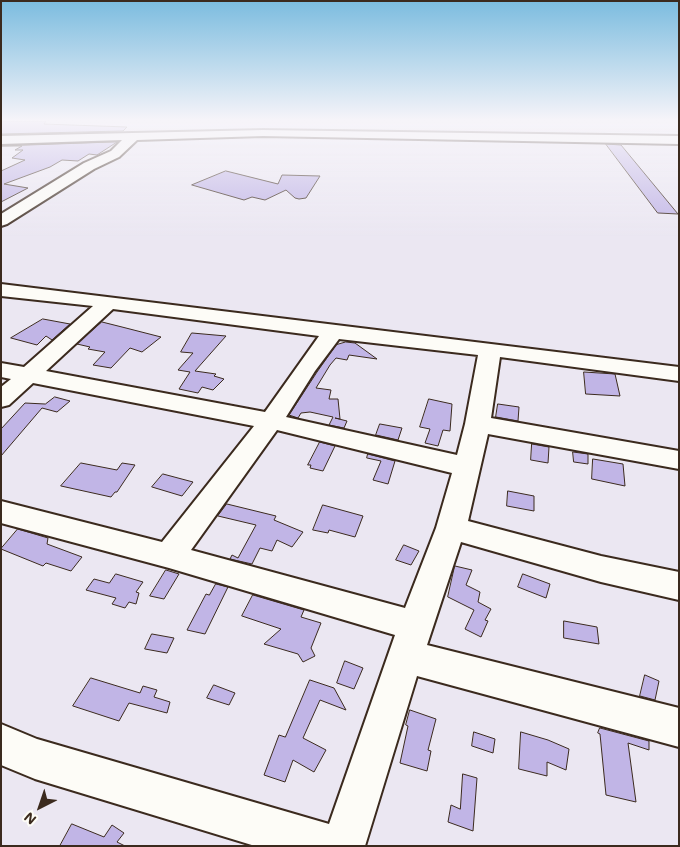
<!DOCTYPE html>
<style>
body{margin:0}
#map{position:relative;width:680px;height:847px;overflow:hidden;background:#ebe7f2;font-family:Mali,sans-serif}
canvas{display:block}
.frame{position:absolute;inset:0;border:2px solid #3b2a1e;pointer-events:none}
.north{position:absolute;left:15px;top:782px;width:50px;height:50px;-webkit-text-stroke:4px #fdfcf7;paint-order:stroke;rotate:221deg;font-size:14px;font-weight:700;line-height:20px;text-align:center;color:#3b2a1e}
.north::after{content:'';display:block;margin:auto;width:18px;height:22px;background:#3b2a1e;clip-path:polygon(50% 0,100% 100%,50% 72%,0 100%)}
</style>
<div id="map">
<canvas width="680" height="847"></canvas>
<div class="frame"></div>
<div class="north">N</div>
</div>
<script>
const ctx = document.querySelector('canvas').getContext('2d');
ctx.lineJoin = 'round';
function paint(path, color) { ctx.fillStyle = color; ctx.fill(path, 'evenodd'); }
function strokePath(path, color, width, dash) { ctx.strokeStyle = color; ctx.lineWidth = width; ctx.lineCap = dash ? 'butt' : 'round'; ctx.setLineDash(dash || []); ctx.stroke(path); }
const building = new Path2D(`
 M1,121H46L44,124L127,127L123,131L1,134Z
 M117,142L97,155L89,154L78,161L62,160L50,167L4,184L28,188L1,202V171L25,160L12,158L23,150H15L22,146H1Z
 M606,144L621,145L678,214L658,213Z
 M226,171L278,184L282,175L320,176L306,198L299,199L295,198L286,190L265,200L252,197L244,200L192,185Z
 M43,319L70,324L52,340L46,336L37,345L11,338Z
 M102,322L122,327L161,337L142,352L130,348L111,368L93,365L105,352L88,349L90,347L77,344Z
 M192,333L226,336L195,371L216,374L214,376L224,379L213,390L202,387L198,393L179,389L190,372L178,370L193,353L181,352Z
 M346,342L355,343L377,359L349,355L347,360L336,358L330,365L316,388L331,390L329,399H338L340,419L335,418L347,421L344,428L329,425L333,417L310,412L301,413L298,418L289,415L317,372L336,345Z
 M584,372L615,374L620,396L586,394Z
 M55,397L70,401L57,412L42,408L1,456V429L25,403L45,404Z
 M429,399L452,404L450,431L443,430L438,446L425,443L430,429L420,427Z
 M498,404L519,407L518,421L496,417Z
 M380,424L402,428L398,440L376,435Z
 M320,442L335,446L323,471L310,468L311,465H308Z
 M532,444L549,447L548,463L531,460Z
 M573,452L588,454V464L574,462Z
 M368,454L395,461L388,484L373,480L381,461L367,458Z
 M593,459L623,464L625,486L592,479Z
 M81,463L117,470L122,463L135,465L117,492H115L111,497L61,486Z
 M163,474L193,482L182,496L152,487Z
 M508,491L534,496V511L507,506Z
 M227,504L276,516L274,520L303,532L292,547L277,540L272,551L260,548L252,564L230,559L232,555L238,558L256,525L218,516Z
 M323,505L363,516L355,537L329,530L328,533L313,530Z
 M18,529L48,538L47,544L82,557L71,571L46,563L43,566L1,549Z
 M404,545L419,551L411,565L396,560Z
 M455,566L472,570L466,585L480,592L478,602L491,609L485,620L488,621L481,637L465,629L474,610L448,597Z
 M166,570L179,574L164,599L150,596Z
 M116,574L143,582L136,592L139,593L136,604L129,602L125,608L112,604L116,598L86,590L94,579L109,583Z
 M523,574L550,584L546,598L518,587Z
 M216,584L228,587L205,634L187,630L206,594L209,595Z
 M253,595L304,610L301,617L321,623L311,648L315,656L303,662L298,654L264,644L281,629L242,616Z
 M564,621L597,627L599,644L564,638Z
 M152,634L174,638L167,653L145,649Z
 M345,661L363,668L354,689L337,683Z
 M645,675L659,681L655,700L640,696Z
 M91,678L140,693L143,686L157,690L154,697L170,702L167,713L129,703L119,721L73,706Z
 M310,680L334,688L346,710L320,700L303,738L326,750L314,772L293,760L285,782L264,775L279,735L285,737Z
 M214,685L235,693L229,705L207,698Z
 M410,710L436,719L428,750L431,751L427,771L400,763L408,726L406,725Z
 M600,728L649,741V750L628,743L636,802L606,795L600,734L598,733Z
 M474,732L495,739L493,753L472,746Z
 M521,732L548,740L569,749L566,770L547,762V776L519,769Z
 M463,774L477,778L473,831L448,822L451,805L460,809Z
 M72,824L104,837L112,825L124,833L117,842L125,846H60Z`);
const minor = new Path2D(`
 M263,130L679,136V144L263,136L137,140L119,157L94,169L7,224L1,226V214L84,163L111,151L122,140L1,144V136Z
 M1,284L679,367V381L500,357L491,418L679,451V469L488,434L468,521L601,556L679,572V600L601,582L461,542L427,645L679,708V747L417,676L365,846H255L35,779L1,765V724L37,739L329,824L395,635L169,568L1,523V501L162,542L254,426L33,383L9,405L1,407V387L11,379L1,377V363L24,367L93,306L1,296ZM113,309L319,336L265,412L46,371ZM339,339L478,355L465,424L457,455L286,417L315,371ZM277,430L452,473L436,528L405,608L191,550Z`);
paint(building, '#c1b5e6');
strokePath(building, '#3b2a1e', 1);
strokePath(minor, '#3b2a1e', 4);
paint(minor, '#fdfcf7');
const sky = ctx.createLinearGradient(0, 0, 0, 240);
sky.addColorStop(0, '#7bbcdf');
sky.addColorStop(0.5, '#f6f4f9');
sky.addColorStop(1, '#f6f4f900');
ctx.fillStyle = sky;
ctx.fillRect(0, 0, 680, 240);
</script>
